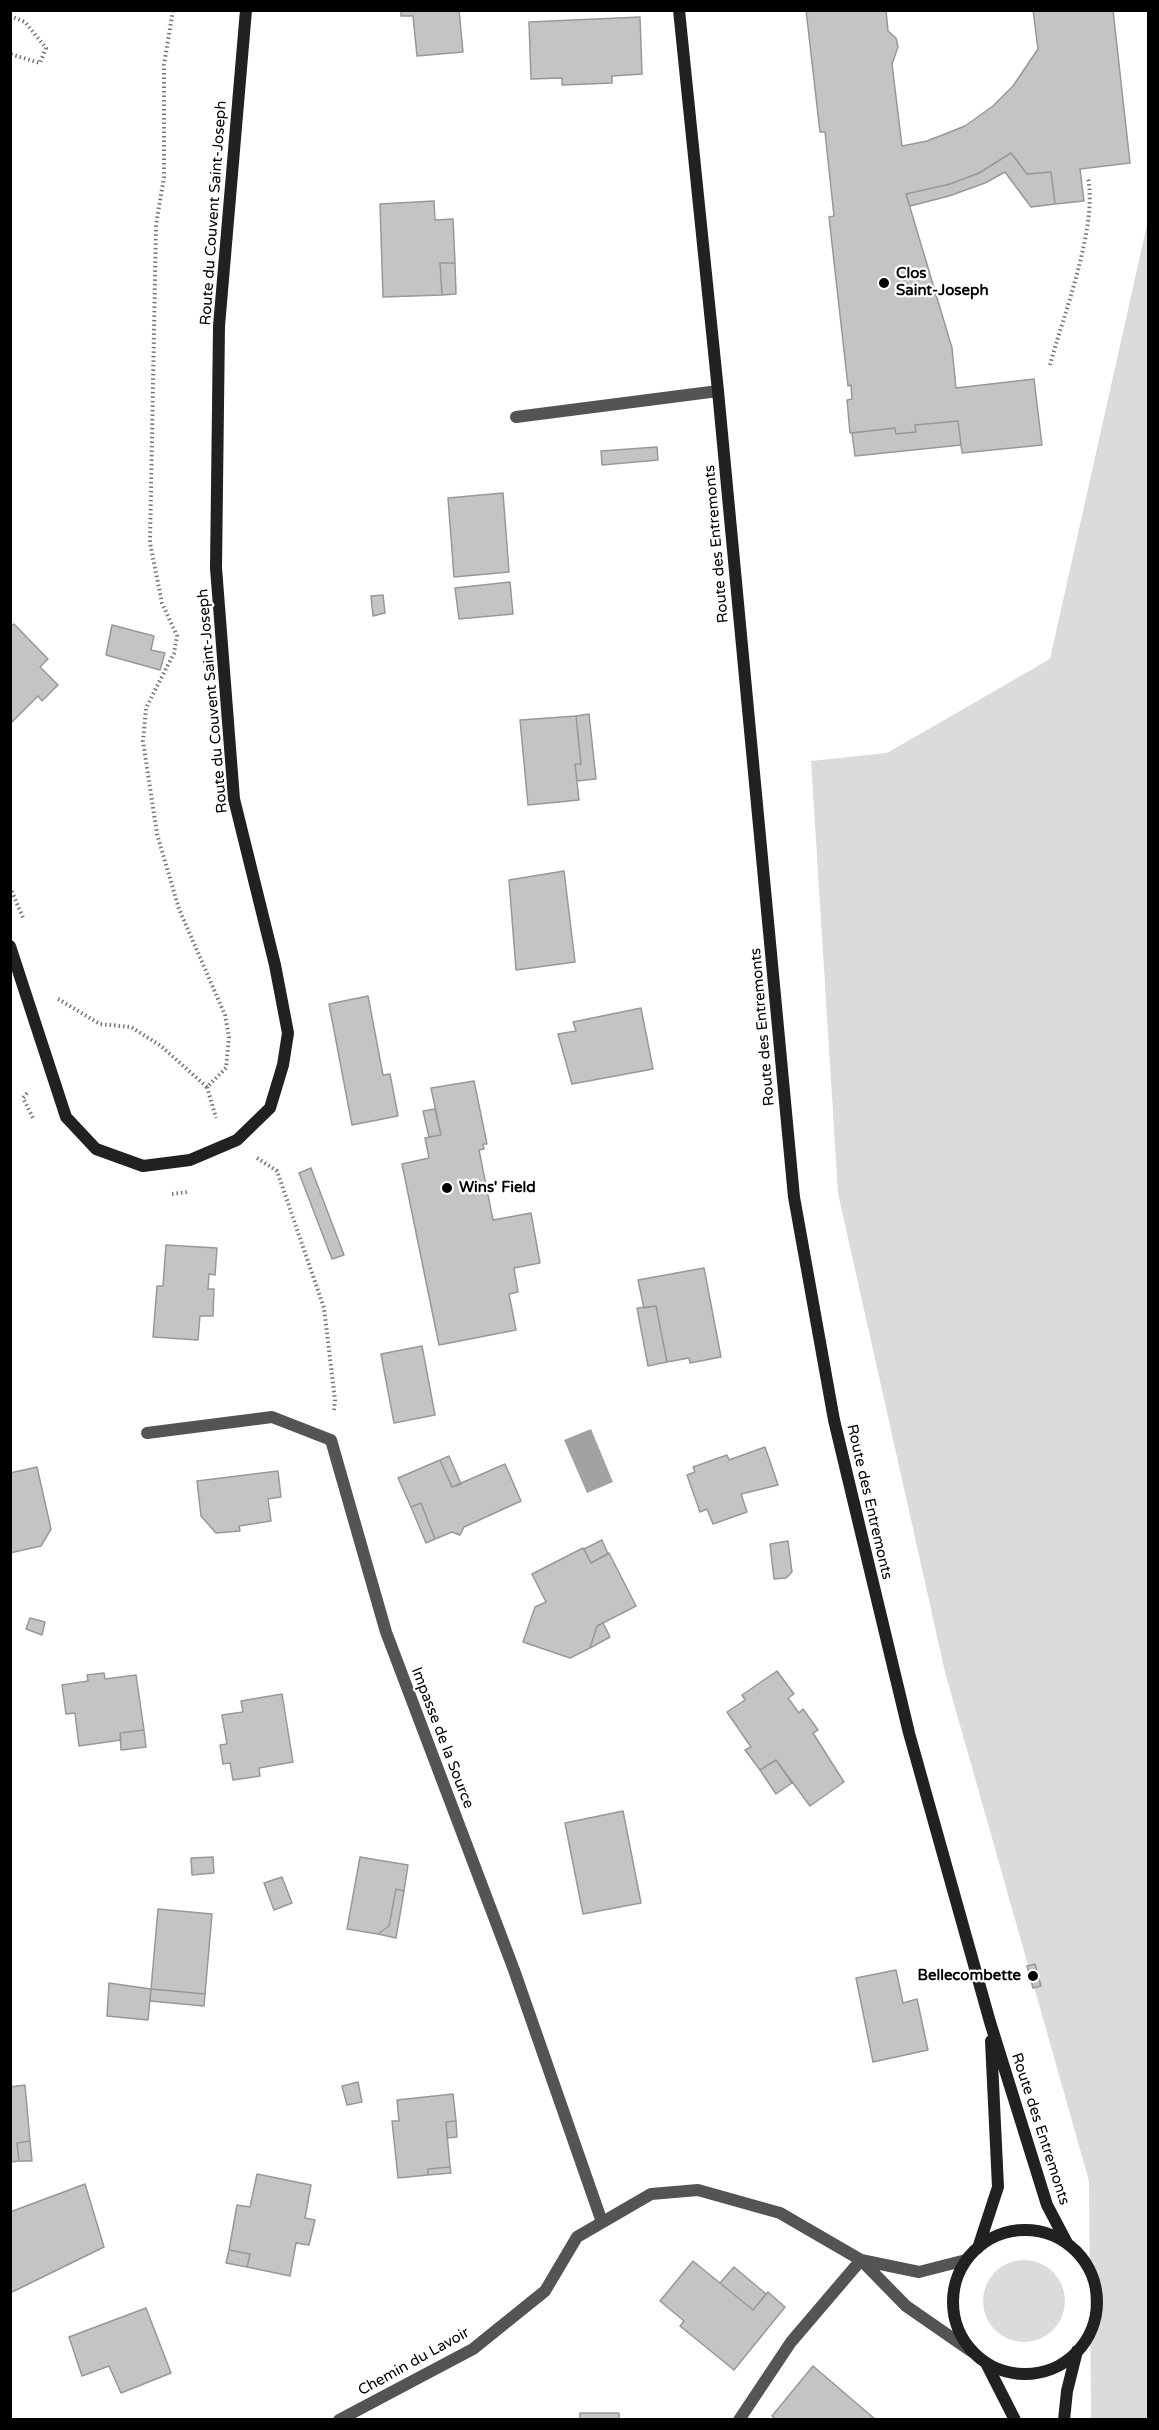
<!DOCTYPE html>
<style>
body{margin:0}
#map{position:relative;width:1159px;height:2430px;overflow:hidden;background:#fff;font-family:"Varela Round",sans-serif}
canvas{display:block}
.frame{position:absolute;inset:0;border:12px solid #000;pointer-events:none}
</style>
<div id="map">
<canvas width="1159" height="2430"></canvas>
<div class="frame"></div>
</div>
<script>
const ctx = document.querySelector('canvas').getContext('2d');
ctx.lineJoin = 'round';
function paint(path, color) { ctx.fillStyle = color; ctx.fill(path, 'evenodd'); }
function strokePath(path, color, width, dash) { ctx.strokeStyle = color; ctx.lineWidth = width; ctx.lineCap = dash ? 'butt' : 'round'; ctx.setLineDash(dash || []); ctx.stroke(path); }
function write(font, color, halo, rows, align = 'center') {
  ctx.font = font + ' "Varela Round",sans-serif'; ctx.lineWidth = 4.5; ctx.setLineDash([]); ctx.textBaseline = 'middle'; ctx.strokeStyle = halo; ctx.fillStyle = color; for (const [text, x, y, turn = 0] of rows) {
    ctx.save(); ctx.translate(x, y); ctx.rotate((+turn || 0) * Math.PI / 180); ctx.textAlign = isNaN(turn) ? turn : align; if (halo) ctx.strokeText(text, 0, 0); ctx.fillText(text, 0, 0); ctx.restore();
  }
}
const green = new Path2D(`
 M1148,220V2419H1091L1089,2181L945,1672L838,1193L811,761L887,753L1050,659Z
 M983 2301a41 41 0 1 1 82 0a41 41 0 1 1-82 0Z`);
const water = new Path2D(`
 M591,1429L613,1482L587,1493L564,1440Z`);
const building = new Path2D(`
 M401,10H459L463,52L417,56L413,16H401Z
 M806,10H886L888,31L896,38L898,47L892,64L902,146L927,141L965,126L993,106L1013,86L1038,49L1033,10H1113L1130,163L1080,169L1084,201L1055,204L1051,172L1027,174L1011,153L979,173L950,184L906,194L952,348L956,388L1034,379L1042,445L962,453L958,421L915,425L916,432L896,434L895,428L850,433L847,400L852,399L851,385L848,386L829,217L834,216L825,132H820Z
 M640,17L642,74L612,76V83L562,85V78L531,79L529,22Z
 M1011,153L1027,174L1051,172L1055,204L1031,207L1005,172L985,183L949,196L910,206L906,194L950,184L979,173Z
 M434,201L435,220L453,219L455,263H440L442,295L383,297L380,204Z
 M440,263H455L456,294L442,295Z
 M958,421L961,445L855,456L852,433L895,428L896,434L916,432L915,425Z
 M657,447L658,460L602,465L601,451Z
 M503,493L509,572L454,577L448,498Z
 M510,582L513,614L459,619L455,588Z
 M383,595L385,613L373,616L371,596Z
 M14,624L48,659L40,667L58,685L42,701L38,696L10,724V627Z
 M112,625L154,636L151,650L165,653L160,670L106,655Z
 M589,714L596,779L577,781L575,764H581L576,716Z
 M576,716L581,764H575L579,800L528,805L520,720Z
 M564,871L575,962L516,970L509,880Z
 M368,996L383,1075L390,1074L398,1116L352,1125L329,1004Z
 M641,1008L653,1069L572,1084L558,1034L576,1031L573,1022Z
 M474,1081L487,1144H483L484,1149L479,1150L493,1220L531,1213L540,1263L514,1268L518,1292L509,1294L516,1330L439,1345L402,1164L429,1158L425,1138L441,1135L431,1088Z
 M435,1109L441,1135L429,1137L423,1111Z
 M311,1168L344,1255L332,1259L299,1173Z
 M166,1245L217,1248L215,1275L209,1274L208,1289H214L213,1316H200L198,1340L153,1337L157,1286H163Z
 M704,1268L721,1357L690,1363L689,1358L667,1362L656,1306L644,1308L638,1280Z
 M656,1306L667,1362L648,1366L637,1308Z
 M422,1346L435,1415L394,1423L381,1354Z
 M765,1447L778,1485L741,1494L747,1512L713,1524L707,1509L700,1512L687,1475L695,1472L693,1467L727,1455L729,1460Z
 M449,1456L461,1484L452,1487L440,1460Z
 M440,1460L452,1487L505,1464L521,1501L464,1527L460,1535L452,1532L435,1539L421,1503L411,1507L398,1478Z
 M37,1467L51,1529L41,1546L10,1553V1473Z
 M278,1471L281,1497L268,1499L271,1521L239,1526L240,1531L216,1533L201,1516L197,1481Z
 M421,1503L435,1539L426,1543L411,1507Z
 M602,1540L608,1554L591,1563L584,1549Z
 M788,1541L792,1572L786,1578L774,1579L770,1544Z
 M583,1548L591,1563L609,1553L636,1606L597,1626L590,1648L570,1658L523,1642L535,1607L546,1602L532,1574Z
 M30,1618L45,1622L42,1635L26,1629Z
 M603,1623L610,1637L590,1648L597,1626Z
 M777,1671L794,1694L788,1698L799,1713L803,1709L818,1730L813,1733L844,1782L810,1806L776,1760L760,1770L745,1750L751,1747L727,1712L745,1700L742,1695Z
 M104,1673L105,1679L136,1675L144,1730L120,1733L121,1740L79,1746L75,1713L66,1714L62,1685L88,1681L87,1675Z
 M282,1694L293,1762L259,1768L260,1776L233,1780L230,1763L223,1764L220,1745L227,1744L222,1715L243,1712L241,1701Z
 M144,1730L146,1747L121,1750L120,1733Z
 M776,1760L792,1783L776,1794L760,1770Z
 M623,1811L641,1903L583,1914L565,1823Z
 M213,1857L214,1873L192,1875L191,1858Z
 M360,1857L408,1865L404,1891L396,1889L389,1926L378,1934L347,1929Z
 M282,1877L292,1903L274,1910L264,1883Z
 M396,1889L404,1891L396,1938L378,1934L389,1926Z
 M158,1909L212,1914L205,1994L151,1989Z
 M1035,1964L1041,1986L1033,1988L1027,1966Z
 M896,1970L903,2003L917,1999L928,2050L873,2062L856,1978Z
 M109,1983L151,1989L148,2020L107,2016Z
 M151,1989L205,1994L204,2006L150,2001Z
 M358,2082L362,2102L347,2105L342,2086Z
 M25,2085L30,2141L17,2143L19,2161L10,2162V2087Z
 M453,2094L456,2121L446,2122L450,2167L428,2169V2175L398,2178L392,2121H399L397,2100Z
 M456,2121L457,2137L447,2138L446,2122Z
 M30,2141L32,2161H19L17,2143Z
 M450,2167L451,2173L428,2175V2169Z
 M257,2174L311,2185L305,2218L315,2220L309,2245L296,2243L290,2276L247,2267L250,2254L229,2250L237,2205L250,2207Z
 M85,2184L104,2247L10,2293V2212Z
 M229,2250L250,2254L247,2267L226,2263Z
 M693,2261L753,2310L768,2292L785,2307L734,2370L680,2326L684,2321L660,2301Z
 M734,2267L766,2294L753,2310L720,2283Z
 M146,2308L171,2373L121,2393L109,2366L82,2376L69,2337Z
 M813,2366L876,2420H777L772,2416Z
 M580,2413H619V2420H580Z`);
const path = new Path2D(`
 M10,16L25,22L46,48L40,63L10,54
 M1050,365C1063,316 1098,227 1088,178
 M10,887L24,920
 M58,999L100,1024L131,1027L161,1046L207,1087L226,1068L229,1037L225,1015L179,909L157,834L143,741L146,708L174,653L177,636L162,603L150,543L156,225L164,177V65L173,10
 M207,1087L216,1118
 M27,1093L23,1098L34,1120
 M257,1158L277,1171L324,1308L335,1400L334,1410
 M172,1194L188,1192`);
const lane = new Path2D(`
 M516,417L718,391`);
const street = new Path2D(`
 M147,1433L272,1417L331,1440L386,1632L514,1970L602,2222
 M861,2260L919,2272L966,2260
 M339,2420L473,2349L545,2291L577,2237L651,2194L698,2190L780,2213L861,2260L906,2306L971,2351
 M739,2420L791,2342L861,2260`);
const secondary = new Path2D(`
 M679,10L718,391L794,1197L834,1420L909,1733L990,2022L1047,2205L1067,2243
 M10,946L66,1117L96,1149L143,1166L190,1160L237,1140L270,1108L283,1065L288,1033L275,965L234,799L216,568L219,326L246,10
 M953 2302a72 72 0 1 1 144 0a72 72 0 1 1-144 0Z
 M978,2248L998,2187L991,2041
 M986,2363L1015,2420
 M1064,2420L1067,2391L1077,2351`);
const markers = [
 [884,283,6,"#000"],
 [447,1188,6,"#000"],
 [1033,1976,6,"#000"]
];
const streetNames = [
 ["Route du Couvent Saint-Joseph",214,213,-86],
 ["Route des Entremonts",717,544,-95],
 ["Route du Couvent Saint-Joseph",213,701,-95],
 ["Route des Entremonts",763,1027,-95],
 ["Route des Entremonts",869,1502,77],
 ["Impasse de la Source",442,1738,69],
 ["Route des Entremonts",1040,2129,72],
 ["Chemin du Lavoir",414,2362,-29]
];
const poiNames = [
 ["Clos",896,274],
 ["Saint-Joseph",896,291],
 ["Wins' Field",459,1188],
 ["Bellecombette",1021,1976,"right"]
];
paint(green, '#dbdbdb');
paint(water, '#a2a2a2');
paint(building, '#c4c4c4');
strokePath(building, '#989898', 1.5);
strokePath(path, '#767676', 4, [1.5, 3]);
strokePath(lane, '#545454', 12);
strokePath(street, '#545454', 12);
strokePath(secondary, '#212121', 12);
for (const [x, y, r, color] of markers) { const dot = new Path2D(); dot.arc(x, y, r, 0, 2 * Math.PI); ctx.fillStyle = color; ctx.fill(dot); strokePath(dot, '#fff', 2); }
write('15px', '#000', '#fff', streetNames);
write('bold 15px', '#000', '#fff', poiNames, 'left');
</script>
